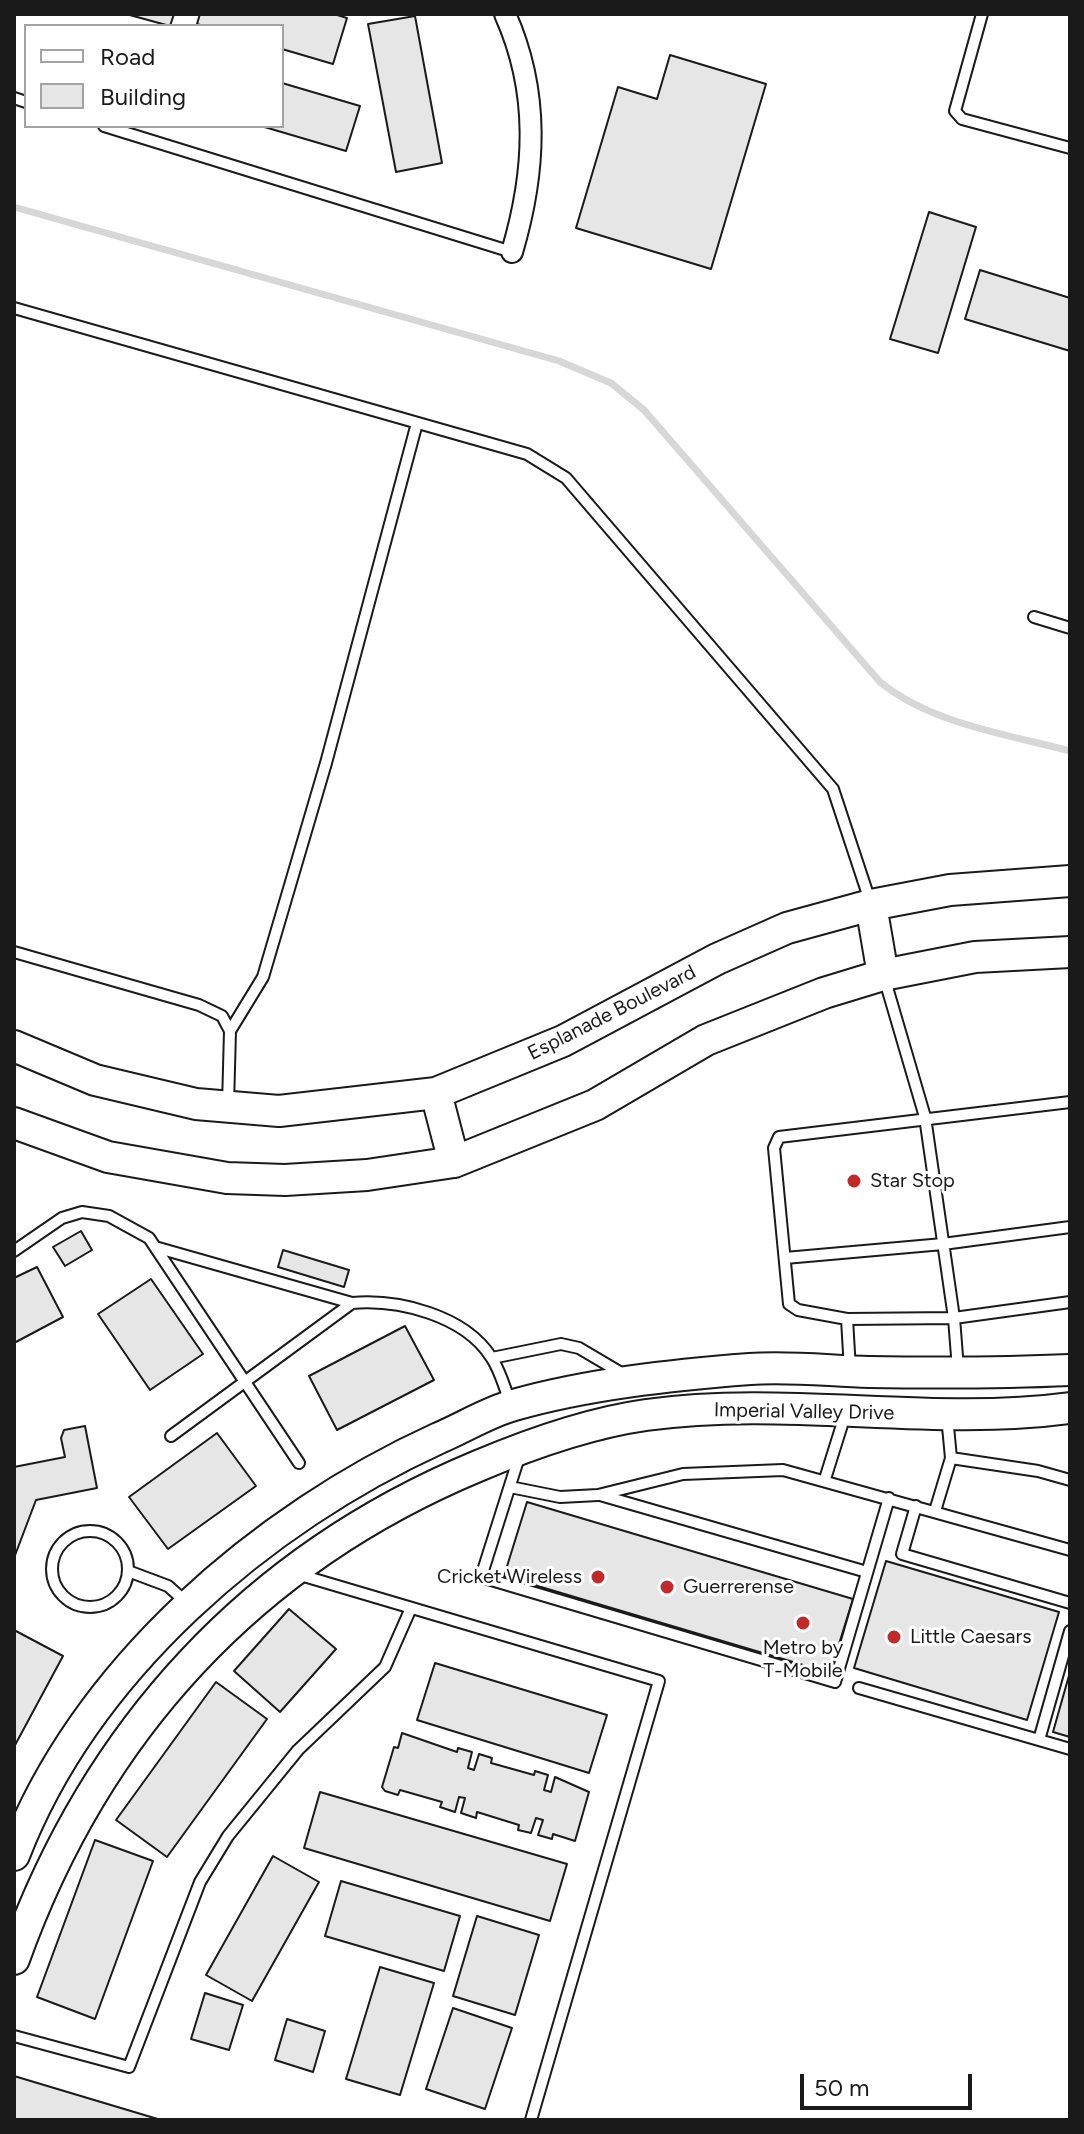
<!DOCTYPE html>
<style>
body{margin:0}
#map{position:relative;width:1084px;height:2134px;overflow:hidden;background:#fff;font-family:Figtree,sans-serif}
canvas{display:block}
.frame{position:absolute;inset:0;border:16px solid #1a1a1a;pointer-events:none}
.legend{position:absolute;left:24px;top:24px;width:260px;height:104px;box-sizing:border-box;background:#fff;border:2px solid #a3a3a3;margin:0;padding:10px 14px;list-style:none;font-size:24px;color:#1a1a1a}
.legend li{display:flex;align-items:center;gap:16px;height:40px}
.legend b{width:40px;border:2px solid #a3a3a3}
.scale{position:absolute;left:800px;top:2074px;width:172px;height:36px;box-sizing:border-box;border:4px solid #1a1a1a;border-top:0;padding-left:10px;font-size:24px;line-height:28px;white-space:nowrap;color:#1a1a1a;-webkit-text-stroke:6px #fff;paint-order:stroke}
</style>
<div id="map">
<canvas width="1084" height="2134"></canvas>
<div class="frame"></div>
<ul class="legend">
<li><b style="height:10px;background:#fff"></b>Road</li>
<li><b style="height:22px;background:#e6e6e6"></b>Building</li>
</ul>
<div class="scale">50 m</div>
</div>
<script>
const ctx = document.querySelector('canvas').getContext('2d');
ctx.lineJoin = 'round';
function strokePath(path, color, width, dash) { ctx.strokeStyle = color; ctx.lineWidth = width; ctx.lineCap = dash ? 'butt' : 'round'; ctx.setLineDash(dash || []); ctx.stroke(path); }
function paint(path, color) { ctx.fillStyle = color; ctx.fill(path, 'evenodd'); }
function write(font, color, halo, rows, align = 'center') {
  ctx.font = font + ' Figtree,sans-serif'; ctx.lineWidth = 6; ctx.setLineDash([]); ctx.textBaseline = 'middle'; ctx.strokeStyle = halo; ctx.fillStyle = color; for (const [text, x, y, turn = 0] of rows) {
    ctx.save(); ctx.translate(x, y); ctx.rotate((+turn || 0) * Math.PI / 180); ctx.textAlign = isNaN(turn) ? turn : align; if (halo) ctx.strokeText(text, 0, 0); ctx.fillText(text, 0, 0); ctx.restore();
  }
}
const stream = new Path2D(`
 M14,207L559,361L611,383L644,410L880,682C932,724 1006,734 1070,751`);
const building = new Path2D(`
 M126,14H174L170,26Z
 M200,14H334L347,18L333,64L282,49V26H204L197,24Z
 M415,16L442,163L396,172L368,24Z
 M670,55L766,84L711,269L576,228L618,87L657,99Z
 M282,83L360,106L346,151L261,126H282Z
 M929,212L976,227L938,353L890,339Z
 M980,270L1070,298V351L965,319Z
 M81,1231L92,1250L65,1266L53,1247Z
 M283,1250L349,1270L344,1287L278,1267Z
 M37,1267L63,1317L14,1343V1278Z
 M151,1279L203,1354L150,1390L98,1314Z
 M405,1326L434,1380L337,1430L309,1376Z
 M85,1426L97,1488L36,1500L14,1558V1467L65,1457L61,1438L64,1430Z
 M217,1433L256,1486L168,1549L129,1497Z
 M527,1502L853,1599L830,1673L504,1576Z
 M886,1561L1059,1612L1027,1720L854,1668Z
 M289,1609L336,1649L280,1712L234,1671Z
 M14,1630L63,1656L14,1747Z
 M435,1663L607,1715L589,1773L417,1720Z
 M1070,1672V1737L1053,1732Z
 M216,1682L267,1719L167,1857L116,1820Z
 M402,1733L457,1752L458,1748L472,1752L468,1768L474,1770L479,1754L492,1758L491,1763L534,1775L535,1771L548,1775L544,1790L551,1792L555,1777L589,1792L575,1841L553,1834L552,1839L538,1835L543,1820L536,1818L531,1833L518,1830L519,1825L477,1812L476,1818L461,1813L465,1798L459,1797L455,1812L440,1807L442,1802L400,1790L398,1795L385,1791L382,1787L394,1747L398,1748Z
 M320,1792L567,1864L550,1921L304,1848Z
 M95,1840L153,1861L95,2019L37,1997Z
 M273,1856L319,1882L252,2001L206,1975Z
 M341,1881L460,1916L444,1971L325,1936Z
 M477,1916L539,1935L515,2015L453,1996Z
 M380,1967L434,1983L400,2095L346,2079Z
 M205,1993L243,2005L229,2050L191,2039Z
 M453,2008L512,2028L485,2109L426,2089Z
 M287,2019L325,2031L313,2072L275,2060Z
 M14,2076L161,2120H14Z`);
const lane = new Path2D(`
 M982,14L955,111L962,119L1070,148
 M14,98L26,102
 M104,126L512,252
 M14,308L527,454L566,478L833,789L871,904
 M1034,617L1070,628
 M14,952L199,1005L222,1016L230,1031
 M884,977L925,1117L954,1318L958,1369
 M228,1105L230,1031L263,977L326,763L417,423
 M155,1247L352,1303C398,1299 464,1315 491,1357C500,1370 505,1388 510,1403
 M14,1251L62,1218L82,1212L109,1216L149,1238L299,1463
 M785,1258L943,1244L1070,1227
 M847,1319L798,1310L789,1304L774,1148L779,1137L1070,1102
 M492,1358L561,1344L579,1348L623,1374
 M850,1370L847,1319L954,1318L1070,1302
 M171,1436L352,1303
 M519,1457L481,1577L835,1682L889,1498
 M951,1458L1038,1471L1070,1480
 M825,1479L846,1412
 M510,1487L560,1497L598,1495L683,1474L783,1470L1070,1550
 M600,1495L867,1572
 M916,1506L902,1554L1070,1603
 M935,1511L951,1458L947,1416
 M52 1569a38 38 0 1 1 76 0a38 38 0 1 1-76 0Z
 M128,1571L168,1586L186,1602
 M297,1574L659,1681L531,2120
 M859,1688L1070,1749
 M1039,1740L1070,1631
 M14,2036L129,2067L200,1882L228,1836L298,1750L385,1667L411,1608`);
const street = new Path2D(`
 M505,14C540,92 536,171 512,252`);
const secondary = new Path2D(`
 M871,905L883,975
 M14,1046L95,1080L196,1104L279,1111L436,1093L563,1041L717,959L787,928L871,905L950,890L1070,881
 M436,1093L454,1162
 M14,1123L108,1157L227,1178L285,1180L367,1175L454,1162L595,1105L706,1040L824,993L883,975L975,957L1070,952
 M14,1855C86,1669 261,1519 439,1438C463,1428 488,1412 514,1405C588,1384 672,1375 750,1369C789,1366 830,1371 869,1372C936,1373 1003,1373 1070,1370
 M14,1959C96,1730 252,1560 478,1466C530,1444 589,1423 646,1415C787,1395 929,1427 1070,1408`);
const markers = [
 [854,1181,8,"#c62828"],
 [598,1577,8,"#c62828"],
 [667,1587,8,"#c62828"],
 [803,1623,8,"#c62828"],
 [894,1637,8,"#c62828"]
];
const streetNames = [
 ["Esplanade Boulevard",612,1013,-27],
 ["Imperial Valley Drive",804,1412,1]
];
const poiNames = [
 ["Star Stop",870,1181],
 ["Cricket Wireless",582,1577,"right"],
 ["Guerrerense",683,1587],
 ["Little Caesars",910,1637],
 ["Metro by",803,1648,"center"],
 ["T-Mobile",803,1671,"center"]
];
strokePath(stream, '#d7d7d7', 7);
paint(building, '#e6e6e6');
strokePath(building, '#1a1a1a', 2);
strokePath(lane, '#1a1a1a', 14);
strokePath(street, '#1a1a1a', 24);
strokePath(secondary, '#1a1a1a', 34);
strokePath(lane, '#fff', 10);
strokePath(street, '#fff', 20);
strokePath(secondary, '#fff', 30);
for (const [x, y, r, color] of markers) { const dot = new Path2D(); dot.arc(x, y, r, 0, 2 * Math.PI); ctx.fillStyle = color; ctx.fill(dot); strokePath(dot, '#fff', 3); }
write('20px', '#1a1a1a', '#fff', streetNames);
write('20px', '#1a1a1a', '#fff', poiNames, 'left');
</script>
